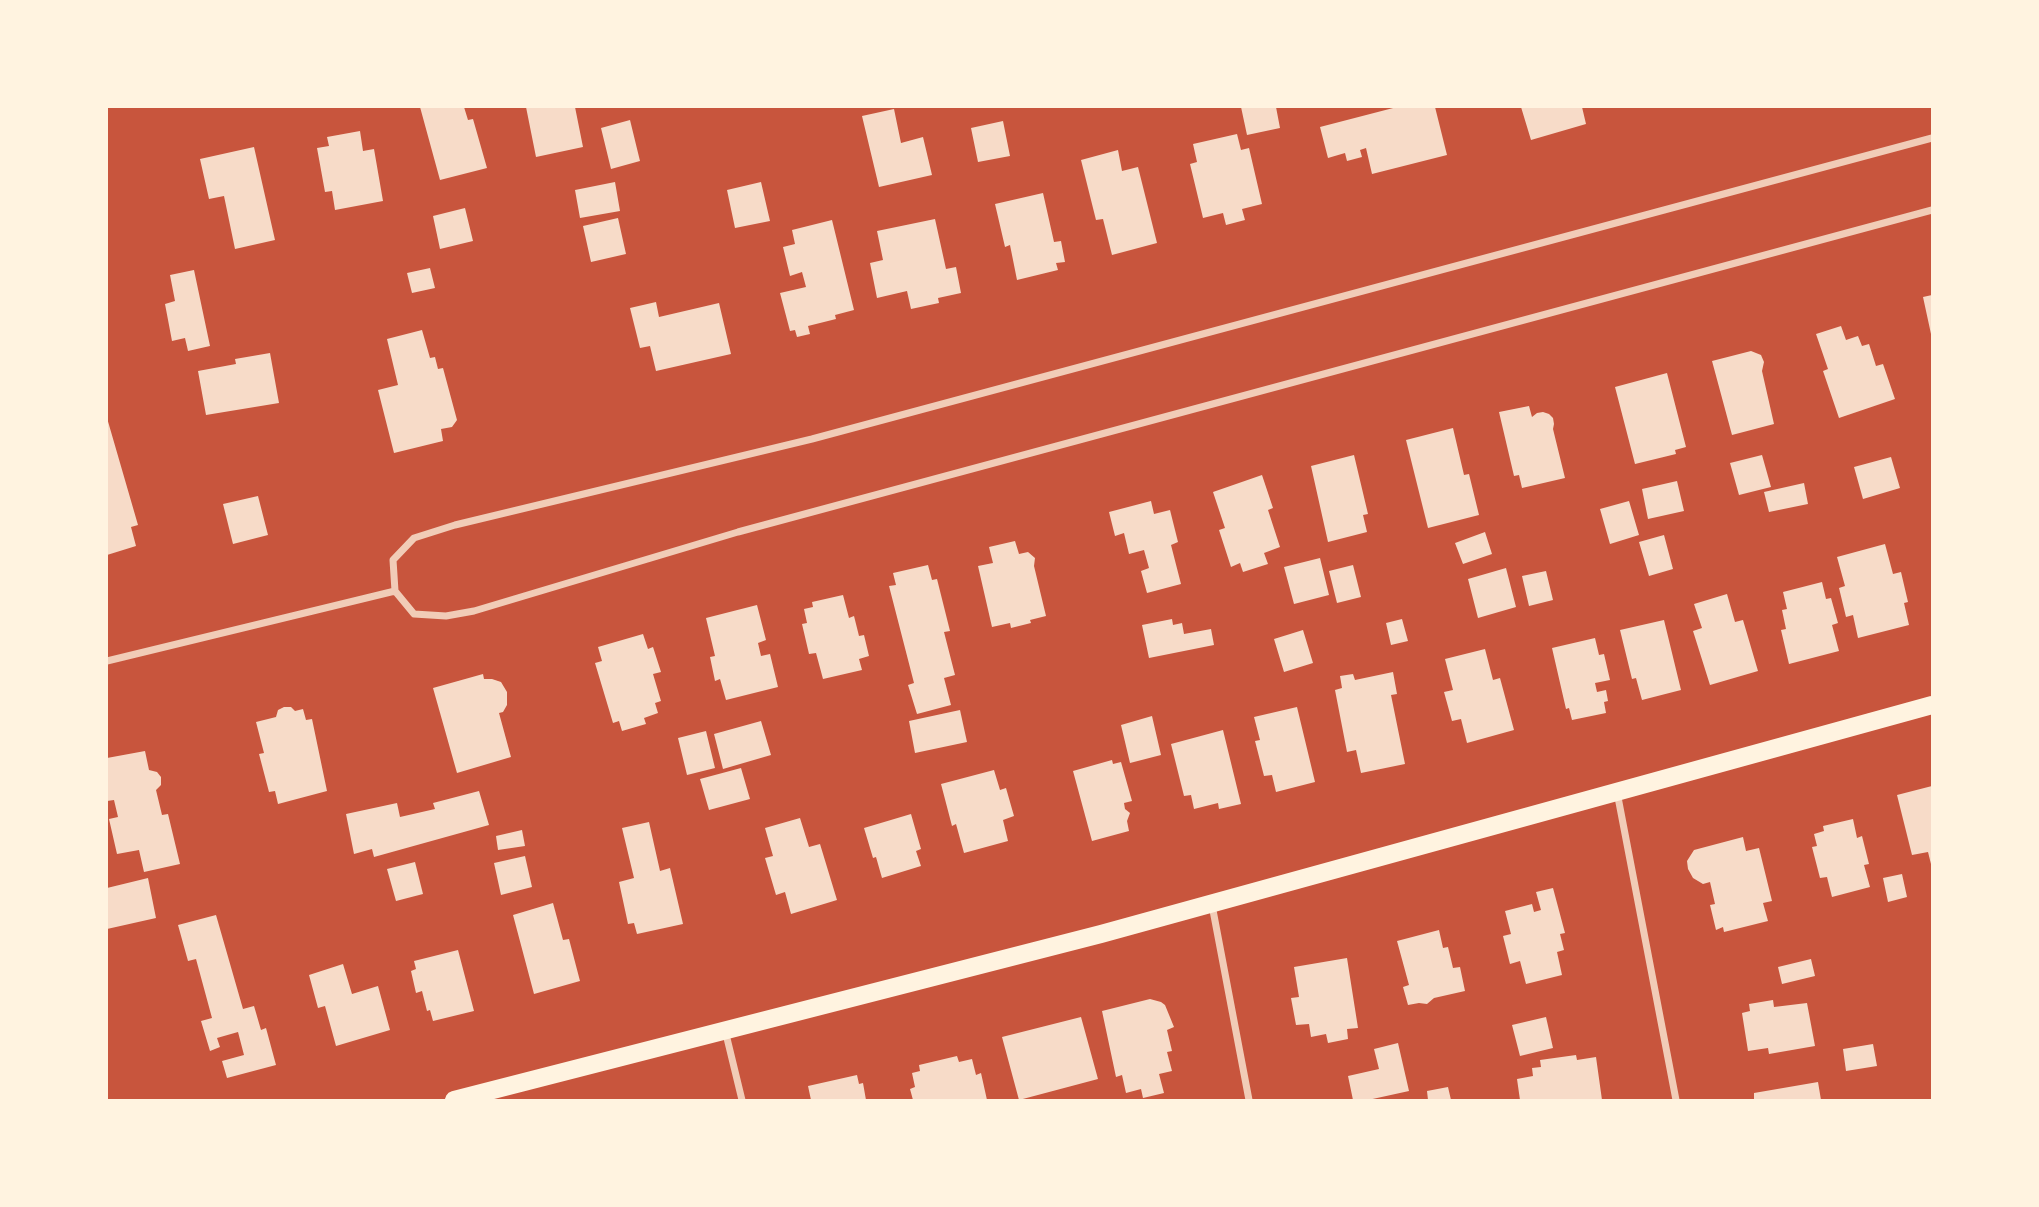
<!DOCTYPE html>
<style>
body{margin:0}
#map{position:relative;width:2039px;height:1207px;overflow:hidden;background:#c8553d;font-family:Commissioner,sans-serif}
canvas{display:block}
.frame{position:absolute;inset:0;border:108px solid #fff3e0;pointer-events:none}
</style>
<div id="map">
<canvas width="2039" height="1207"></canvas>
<div class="frame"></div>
</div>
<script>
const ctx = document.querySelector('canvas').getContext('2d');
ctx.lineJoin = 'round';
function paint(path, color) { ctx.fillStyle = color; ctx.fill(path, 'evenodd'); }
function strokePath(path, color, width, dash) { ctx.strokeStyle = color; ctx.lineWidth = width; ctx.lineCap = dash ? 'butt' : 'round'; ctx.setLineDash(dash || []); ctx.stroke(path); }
const building = new Path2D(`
 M420,107H464L468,120L473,119L487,168L440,180Z
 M526,107H575L583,147L536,157Z
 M1241,107H1276L1280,128L1247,135Z
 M1397,107H1435L1447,155L1372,174L1366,148L1360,150L1362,157L1347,161L1345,153L1328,158L1320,127Z
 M1521,107H1582L1586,124L1531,140Z
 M894,109L901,143L923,137L932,175L879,187L862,116Z
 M630,120L640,161L611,169L601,128Z
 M1003,121L1010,156L978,162L971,128Z
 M360,131L363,151L374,149L383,201L335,210L332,191L325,192L317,148L329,146L327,137Z
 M1237,134L1241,150L1249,148L1262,204L1242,209L1245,220L1226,225L1223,213L1203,218L1190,164L1197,162L1193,144Z
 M254,147L275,240L235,249L224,196L209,199L200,159Z
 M1118,150L1122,171L1138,167L1157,243L1112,255L1103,219L1096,220L1081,160Z
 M615,182L620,211L580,218L575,190Z
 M761,182L770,221L735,228L727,190Z
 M1043,193L1054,242L1061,241L1065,262L1056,263L1058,270L1017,280L1010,245L1005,247L995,204Z
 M465,208L473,241L440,249L433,216Z
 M618,218L626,254L591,262L583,226Z
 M935,219L946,269L956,267L961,293L938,298L939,303L911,309L907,291L877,298L870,263L883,260L877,231Z
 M832,220L854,310L835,315L836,319L808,326L810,334L797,337L795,330L790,331L780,293L806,287L802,272L790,276L783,247L795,244L792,230Z
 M430,268L435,288L412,293L407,273Z
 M194,270L210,346L188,351L185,338L172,341L165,304L175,301L170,275Z
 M1932,295V334H1931L1923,297Z
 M656,302L659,317L719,303L731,354L656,371L650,346L640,348L630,308Z
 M1841,326L1846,340L1858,336L1862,346L1869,344L1876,366L1883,364L1895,399L1839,418L1823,371L1828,369L1816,334Z
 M422,330L430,358L435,357L438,369L443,368L457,420L452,427L441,429L443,441L394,453L378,390L398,385L387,339Z
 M1751,351L1761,355L1764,362L1762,371L1774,424L1732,435L1712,361Z
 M270,353L279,403L206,415L198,371L236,364L235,359Z
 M1667,373L1686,447L1675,450L1676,454L1635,464L1615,387Z
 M1529,406L1532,417L1537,413L1543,412L1549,414L1553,418L1554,424L1553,429L1565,478L1522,488L1519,475L1514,476L1499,412Z
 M107,418L138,525L131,527L136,546L107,555Z
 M1453,428L1464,475L1469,474L1479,515L1428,528L1406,440Z
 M1354,455L1368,514L1363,515L1367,532L1328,542L1311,466Z
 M1762,455L1771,487L1739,495L1730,463Z
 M1891,457L1900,488L1863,499L1854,467Z
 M1262,475L1273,508L1268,510L1280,547L1264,553L1268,564L1243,572L1240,563L1231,567L1219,530L1225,528L1213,492Z
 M1677,481L1684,511L1648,519L1642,489Z
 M1804,483L1808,504L1769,512L1764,492Z
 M258,496L268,535L233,544L223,504Z
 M1151,501L1154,514L1170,510L1178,542L1171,545L1181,584L1147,593L1141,571L1149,568L1144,550L1129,554L1124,533L1115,536L1109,512Z
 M1629,501L1639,535L1610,544L1600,509Z
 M1485,532L1492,554L1463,564L1455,543Z
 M1664,535L1673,569L1649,576L1639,542Z
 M1015,541L1019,554L1028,552L1035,558L1034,566L1046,616L1030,620L1031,623L1011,628L1010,623L992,627L978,566L993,563L989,547Z
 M1885,544L1893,574L1901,572L1908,602L1904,603L1909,625L1858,638L1853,615L1846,617L1839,588L1845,586L1837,557Z
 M1320,558L1329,595L1294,604L1284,567Z
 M928,565L932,580L937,579L950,631L944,632L955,675L944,678L951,705L917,714L908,685L914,683L889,586L896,585L893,573Z
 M1353,565L1361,597L1337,603L1329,571Z
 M1506,568L1516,607L1478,618L1468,579Z
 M1546,571L1553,600L1529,606L1522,576Z
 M1822,582L1826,599L1831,598L1838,623L1832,625L1839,651L1789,664L1781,630L1786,629L1782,610L1787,609L1783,592Z
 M1727,594L1735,622L1743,620L1758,671L1710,685L1693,631L1702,628L1694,604Z
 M843,595L849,618L854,616L859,636L864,635L869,656L859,659L862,670L823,679L816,653L809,654L802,624L807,623L804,609L813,607L812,602Z
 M757,605L766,640L758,643L761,656L770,654L778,687L726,700L720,679L715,681L710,657L715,656L706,618Z
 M1172,619L1173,625L1182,623L1184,634L1211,629L1214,645L1149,658L1142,625Z
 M1402,619L1408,641L1391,645L1386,623Z
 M1664,620L1681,690L1642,700L1636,678L1632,679L1620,630Z
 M1303,630L1313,663L1284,672L1274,639Z
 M643,634L648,649L653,647L661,672L653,674L661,701L655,703L658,713L644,718L646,724L622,731L619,721L613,723L595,663L602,661L598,647Z
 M1595,638L1599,655L1604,654L1610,680L1595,683L1597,692L1606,690L1608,701L1604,702L1606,713L1572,720L1569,708L1566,709L1552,648Z
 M1485,649L1493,680L1500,678L1514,730L1467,743L1461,719L1452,721L1444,692L1453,690L1445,659Z
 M1393,672L1397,694L1391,695L1405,764L1361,773L1356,750L1347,752L1335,690L1342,688L1340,676L1353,674L1355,680Z
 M483,674L484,679H492L501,682L507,692V705L503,712L499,713L511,757L457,773L433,688Z
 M284,707H291L295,711L303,709L306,720L312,719L327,791L278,804L275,791L269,792L259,754L264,753L256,722L276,717L278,710Z
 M1297,707L1315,782L1276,792L1272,775L1264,776L1255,741L1260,740L1254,717Z
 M960,710L967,742L915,753L909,721Z
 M1152,716L1161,755L1130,763L1121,725Z
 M761,721L771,755L723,769L714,734Z
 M1223,730L1241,804L1219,809L1218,803L1194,809L1191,795L1184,796L1171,744Z
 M706,731L715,768L687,775L678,738Z
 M145,751L149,770L157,772L161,777V785L156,790L162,815L168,814L180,864L144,872L139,850L117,854L109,819L118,817L114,800L107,801V758Z
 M1112,760L1113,764L1121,762L1132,801L1124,803L1125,809L1130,813L1127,821L1129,831L1092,841L1073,771Z
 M741,768L750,799L709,810L700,779Z
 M994,770L1000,790L1006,788L1014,816L1003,820L1008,841L964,853L956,824L952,826L941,784Z
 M1932,786V864H1931L1928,852L1912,855L1897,795Z
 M479,791L489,825L374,857L372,849L354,854L346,814L397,803L400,817L435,809L433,803Z
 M911,814L921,849L916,851L921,866L882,878L876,857L873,858L864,828Z
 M800,818L809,847L820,844L837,900L791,914L785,892L776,895L765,858L773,856L765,828Z
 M1853,819L1857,838L1862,836L1869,864L1864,865L1870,887L1832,897L1827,877L1820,878L1812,847L1817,846L1814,834L1824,831L1823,826Z
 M649,822L660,871L670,868L683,924L637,934L634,923L628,924L619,882L634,878L622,828Z
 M522,830L525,846L498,850L496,836Z
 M1743,837L1746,851L1759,848L1772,901L1763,903L1768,921L1724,932L1723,927L1716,930L1710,905L1715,904L1710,882L1703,884L1693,878L1688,869L1687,861L1694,850Z
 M525,856L532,887L501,895L494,863Z
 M415,862L423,894L396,901L387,869Z
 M1902,874L1907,897L1888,902L1883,878Z
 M148,878L156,918L107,929V888Z
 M1553,888L1565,933L1560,934L1564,950L1557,952L1562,975L1526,984L1520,961L1510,964L1503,936L1511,934L1505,911L1532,904L1534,912L1541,910L1536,892Z
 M553,903L563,940L569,939L580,981L534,994L513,915Z
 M216,915L243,1009L254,1006L261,1030L266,1028L276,1065L227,1078L222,1061L244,1055L238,1032L217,1038L220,1047L210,1051L201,1021L212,1018L196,959L188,961L178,925Z
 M1439,930L1443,948L1448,947L1453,968L1460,967L1465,991L1434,998L1427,1004L1419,1003L1408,1005L1403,987L1409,985L1397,941Z
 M458,950L474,1011L433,1021L430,1010L427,1011L422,991L416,993L411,971L416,969L414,961Z
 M1347,958L1358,1028L1347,1029L1348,1039L1328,1043L1326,1034L1311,1037L1309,1024L1296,1025L1291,998L1299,997L1294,967Z
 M1811,959L1815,976L1782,984L1778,967Z
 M343,964L352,994L378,986L390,1030L336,1046L325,1006L318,1008L309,975Z
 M1150,999L1161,1002L1165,1005L1174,1027L1167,1030L1172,1051L1167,1052L1172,1071L1159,1074L1164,1093L1143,1098L1141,1089L1126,1093L1122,1075L1116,1077L1102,1011Z
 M1773,1000L1774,1007L1807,1003L1815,1046L1769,1054L1768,1048L1748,1051L1742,1013L1750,1011L1749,1004Z
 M1081,1017L1098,1079L1019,1100L1002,1037Z
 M1546,1017L1553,1048L1520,1056L1512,1025Z
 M1398,1043L1409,1091L1368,1100H1353L1348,1076L1379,1069L1374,1049Z
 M1873,1044L1877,1066L1846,1071L1843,1049Z
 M1576,1055L1577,1060L1596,1057L1602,1100H1520L1517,1079L1533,1076L1532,1068L1541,1067L1540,1060Z
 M957,1056L959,1062L972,1059L976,1075L981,1073L987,1100H913L910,1089L915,1087L912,1073L920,1071L919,1065Z
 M857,1075L859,1084L863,1083L866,1100H811L808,1086Z
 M1818,1082L1821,1100H1754V1093Z
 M1448,1087L1451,1100H1428L1427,1091Z`);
const minor = new Path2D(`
 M1932,138L812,439L455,525L414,538L393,560L395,591L414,614L446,616L474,611L738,532L1932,210
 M107,661L395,591
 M1617,792L1676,1100
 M1212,905L1249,1100
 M725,1030L742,1100`);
const primary = new Path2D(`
 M454,1100L1101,934L1932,705`);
paint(building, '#f7dbc8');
strokePath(minor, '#f1ccb7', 7);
strokePath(primary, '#fff3e0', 18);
</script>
